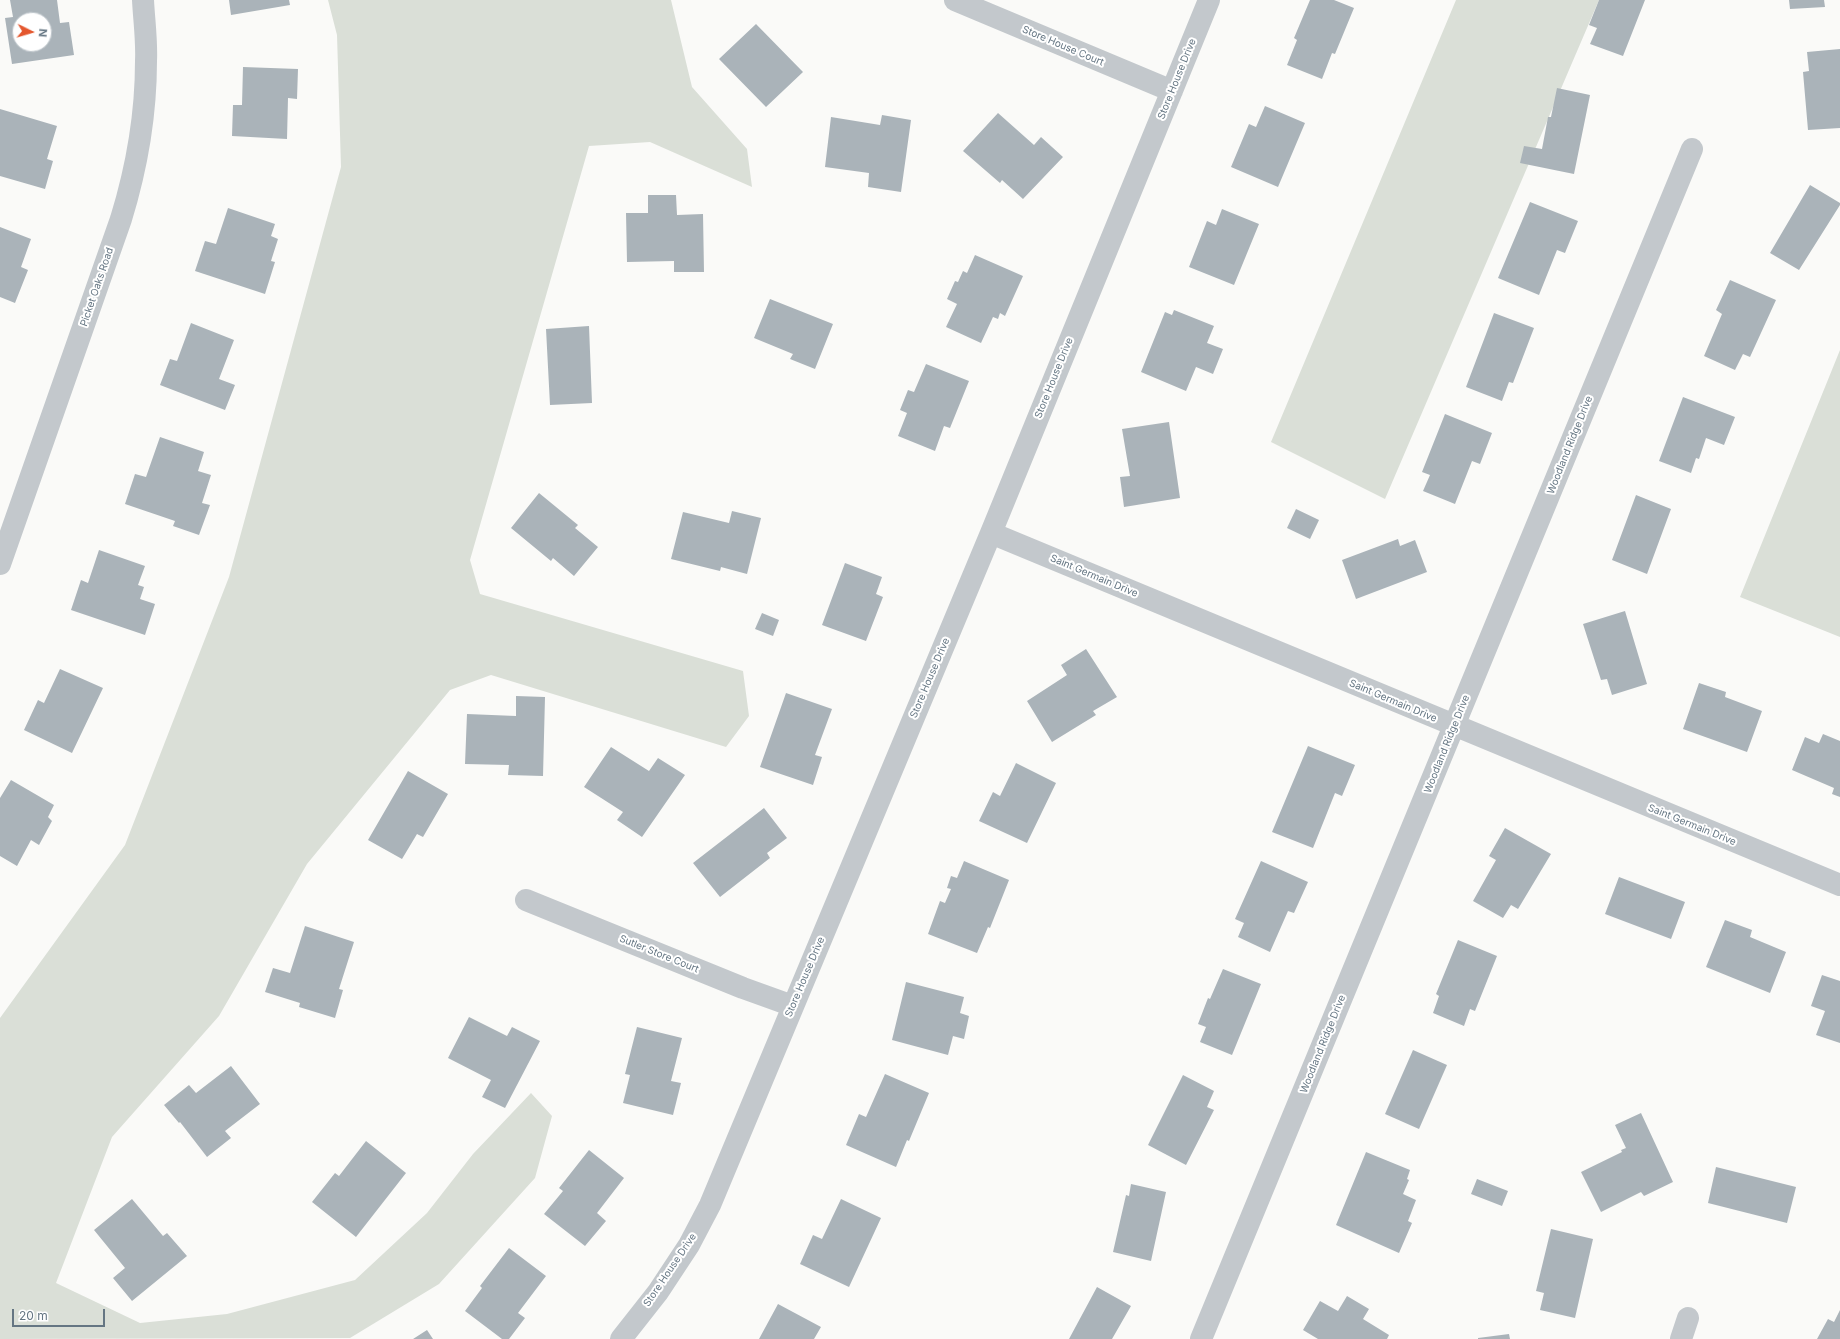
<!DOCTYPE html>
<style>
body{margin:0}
#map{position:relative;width:1840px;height:1339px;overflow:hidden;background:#fafaf8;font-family:Inter,sans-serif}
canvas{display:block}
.north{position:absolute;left:12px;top:12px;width:40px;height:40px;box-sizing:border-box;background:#fff;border:1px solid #c1c8cd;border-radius:50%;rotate:95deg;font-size:11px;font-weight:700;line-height:16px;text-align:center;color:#657683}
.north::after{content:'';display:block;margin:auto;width:14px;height:18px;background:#e4572e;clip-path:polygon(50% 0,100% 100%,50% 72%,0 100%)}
.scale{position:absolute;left:12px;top:1309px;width:93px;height:18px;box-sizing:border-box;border:2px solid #657683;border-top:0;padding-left:5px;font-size:12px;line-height:14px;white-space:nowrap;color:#657683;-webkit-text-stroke:3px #fff;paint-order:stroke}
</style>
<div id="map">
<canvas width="1840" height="1339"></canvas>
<div class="north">N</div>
<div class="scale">20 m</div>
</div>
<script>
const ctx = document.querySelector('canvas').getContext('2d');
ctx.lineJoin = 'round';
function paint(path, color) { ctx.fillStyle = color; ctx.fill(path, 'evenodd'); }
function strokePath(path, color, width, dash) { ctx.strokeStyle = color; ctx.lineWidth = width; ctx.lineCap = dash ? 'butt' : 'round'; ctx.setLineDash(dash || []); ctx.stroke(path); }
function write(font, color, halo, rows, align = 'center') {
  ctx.font = font + ' Inter,sans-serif'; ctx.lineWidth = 4; ctx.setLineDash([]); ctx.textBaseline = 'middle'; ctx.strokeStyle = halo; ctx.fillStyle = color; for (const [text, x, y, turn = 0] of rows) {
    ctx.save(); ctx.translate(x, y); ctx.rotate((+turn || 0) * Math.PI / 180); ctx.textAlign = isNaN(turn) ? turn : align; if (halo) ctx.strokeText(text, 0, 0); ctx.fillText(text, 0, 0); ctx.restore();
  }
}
const green = new Path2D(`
 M328,0H671L692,87L747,149L752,187L650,142L589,146L470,560L480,594L743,671L749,716L726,747L491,675L450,690L307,864L219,1016L112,1137L56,1283L140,1323L227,1314L355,1280L427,1213L473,1154L531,1093L552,1116L535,1178L439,1284L350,1338L0,1339V1018L125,845L229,577L341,167L337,35Z
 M1456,0H1599L1385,499L1271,442Z
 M1840,350V637L1740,597Z`);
const building = new Path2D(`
 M10,0H57L60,23L69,22L74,55L12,64L5,18L13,17ZM20,20H44V44H20Z
 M229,0H289L290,5L231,15Z
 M1310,0H1334L1354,8L1335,54L1332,53L1322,79L1287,65L1297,40L1294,38Z
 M1599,0H1645L1623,56L1590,44L1597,28L1589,25Z
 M1789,0H1824L1825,7L1790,9Z
 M756,24L803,72L766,107L719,59Z
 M1840,49V128L1808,130L1803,72L1809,71L1807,52Z
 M243,67L298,69L297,99L288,98L287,139L232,136L233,105H242Z
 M1557,88L1590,95L1574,174L1520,163L1524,146L1542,149L1548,117H1551Z
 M1265,106L1305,123L1278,187L1231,167L1249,124L1256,127Z
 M0,109L57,126L47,159L53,161L45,189L0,176Z
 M998,113L1034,145L1041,137L1063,157L1023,199L1002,180L1000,183L963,151Z
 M882,115L911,120L901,192L868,187L869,173L825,167L831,117L880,125Z
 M1810,185L1840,203V205L1799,270L1770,253Z
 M648,195H676L677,215L703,214L704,272H674V261L627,262L626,213H648Z
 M1530,202L1578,221L1565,253L1557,250L1539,295L1498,278Z
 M228,208L275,224L271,236L278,239L271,261L275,262L265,294L195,271L205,241L216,244Z
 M1222,209L1259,224L1234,285L1189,267L1207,221L1216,225Z
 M0,227L31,239L21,267L28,270L15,303L0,297Z
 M975,255L1023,276L1005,316L1000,313L998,319L993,317L981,343L946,327L957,304L947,299L955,281L958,282L963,271L967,273Z
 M1730,280L1776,300L1750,357L1743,354L1735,370L1704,356L1722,314L1716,310Z
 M770,299L833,324L815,369L790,359L793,354L754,338Z
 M1174,310L1214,326L1207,343L1223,349L1213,374L1196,367L1186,391L1141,372L1165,312L1172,315Z
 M1494,313L1534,328L1513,383L1509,382L1502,401L1466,387Z
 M191,323L234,340L219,379L235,385L225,410L160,385L170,359L177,361Z
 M589,326L592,403L550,405L546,329Z
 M926,364L969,381L950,428L944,426L935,451L898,436L907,413L900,410L908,390L914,392Z
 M1683,397L1735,417L1724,445L1706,438L1699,459L1696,458L1691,473L1659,461Z
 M1445,414L1492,433L1480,464L1472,461L1455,504L1423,491L1430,475L1422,472Z
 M1169,422L1180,498L1124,507L1120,477L1130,476L1122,429Z
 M160,437L204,452L198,471L211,475L202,503L210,505L199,535L173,526L175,521L125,504L135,474L146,477Z
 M539,493L578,525L575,528L598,547L574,576L553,558L551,561L511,528Z
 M1636,495L1671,509L1647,574L1612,560Z
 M1296,509L1319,520L1310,539L1287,528Z
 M732,511L761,518L747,574L721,567L720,571L671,559L683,512L729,523Z
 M1398,539L1400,546L1415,540L1427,572L1356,599L1342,560Z
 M99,550L145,566L138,585L144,587L140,599L155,604L145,635L71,610L81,580L88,583Z
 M845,563L882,577L876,594L883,597L866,641L822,625Z
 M1625,611L1647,684L1612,695L1607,679L1601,680L1583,624Z
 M762,613L779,620L773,636L755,629Z
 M1086,649L1117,697L1093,711L1096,715L1052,742L1027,701L1067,675L1061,665Z
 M60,669L103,688L72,753L24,730L38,700L44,703Z
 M1699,683L1726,692L1725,697L1762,711L1747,752L1683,729Z
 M786,693L832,709L815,755L822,757L813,785L760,767Z
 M516,696L545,697L543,776L508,775L509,765L465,764L467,714L516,716Z
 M1823,734L1840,741V797L1832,794L1834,788L1792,770L1805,737L1819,743Z
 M1308,746L1355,765L1342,796L1335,793L1313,848L1272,832Z
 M611,747L649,771L658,758L685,775L642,837L617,820L623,812L584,787Z
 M1016,763L1056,783L1027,843L979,821L993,792L1000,796Z
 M408,771L448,794L423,837L417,834L402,859L368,840Z
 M11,780L54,805L48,817L52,821L39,845L31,840L17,866L0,856V798Z
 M764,808L787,838L767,853L770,858L720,897L693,863Z
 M1505,828L1551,854L1518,909L1511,905L1503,918L1473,901L1496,860L1489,856Z
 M964,861L1009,880L990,928L988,927L977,953L928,934L940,901L945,903L951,889L947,888L951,876L957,878Z
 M1261,861L1308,882L1294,913L1288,911L1270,952L1238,937L1244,923L1235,919Z
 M1619,877L1685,902L1671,939L1605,914Z
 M1725,920L1752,930L1750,937L1786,952L1770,993L1706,967Z
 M305,926L354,942L339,989L343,990L335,1018L299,1007L300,1003L265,992L273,968L290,973Z
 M1458,940L1497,956L1475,1011L1470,1009L1464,1026L1433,1013L1439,996L1436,994Z
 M1223,969L1261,984L1232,1055L1200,1042L1206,1027L1198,1024L1208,998L1210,999Z
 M1822,975L1840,981V1043L1816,1035L1825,1011L1811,1006Z
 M906,982L964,997L960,1013L969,1016L964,1039L953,1036L948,1055L892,1040Z
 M469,1017L507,1036L512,1027L540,1041L505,1108L482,1097L491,1080L448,1058Z
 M637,1027L682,1038L671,1081L681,1083L673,1115L623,1103L630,1075L625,1074Z
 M1413,1050L1447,1065L1419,1129L1385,1114Z
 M231,1066L260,1104L225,1131L231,1138L207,1157L180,1122L179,1123L164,1105L189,1085L196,1093Z
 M885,1074L929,1093L909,1141L907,1140L896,1167L846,1145L859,1114L866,1117Z
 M1183,1075L1214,1091L1207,1107L1214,1110L1186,1165L1148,1145Z
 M1641,1113L1673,1182L1644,1196L1641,1192L1601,1212L1581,1172L1622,1152L1621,1150L1626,1148L1615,1125Z
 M366,1141L406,1173L356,1237L312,1202L335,1173L339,1176Z
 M589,1150L624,1178L597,1213L606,1221L585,1246L544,1214L563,1191L559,1188Z
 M1366,1152L1410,1170L1407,1179L1409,1180L1403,1194L1416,1200L1408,1221L1412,1223L1399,1253L1336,1225Z
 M1716,1167L1796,1187L1787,1223L1708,1203Z
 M1477,1179L1508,1191L1502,1206L1471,1194Z
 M1131,1184L1166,1192L1151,1261L1113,1252L1126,1195L1129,1196Z
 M132,1199L163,1236L167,1233L187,1256L132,1301L113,1278L125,1268L94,1230Z
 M841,1199L881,1218L849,1287L800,1264L813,1235L822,1239Z
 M1551,1229L1593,1239L1575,1318L1540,1310L1544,1293L1536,1291Z
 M509,1248L546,1276L518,1313L525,1318L509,1339H502L465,1311L482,1288L480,1286Z
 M1097,1287L1131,1306L1112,1339H1069Z
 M1347,1296L1369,1309L1363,1319L1389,1335L1387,1339H1318L1303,1330L1320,1301L1338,1311Z
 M778,1304L821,1327L814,1339H759Z
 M1840,1310V1339H1817L1828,1319L1834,1322Z
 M427,1330L433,1339H413Z
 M1509,1334L1510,1339H1478V1338Z`);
const minor = new Path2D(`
 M955,0L1172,91
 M991,533L1840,885
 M0,564L121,219C137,167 146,115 146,61C147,41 144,20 143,0
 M526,900L743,988L793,1006
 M621,1339L658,1292L689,1245L710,1205L991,533L1209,0
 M1201,1339L1692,149
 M1681,1339L1688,1318`);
const streetNames = [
 ["Store House Court",1063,46,23],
 ["Store House Drive",1177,79,-68],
 ["Picket Oaks Road",97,287,-71],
 ["Store House Drive",1054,378,-68],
 ["Woodland Ridge Drive",1570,445,-68],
 ["Saint Germain Drive",1094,576,23],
 ["Store House Drive",930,678,-67],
 ["Saint Germain Drive",1393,701,23],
 ["Woodland Ridge Drive",1447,744,-68],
 ["Saint Germain Drive",1692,825,22],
 ["Sutler Store Court",659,954,22],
 ["Store House Drive",805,977,-67],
 ["Woodland Ridge Drive",1323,1044,-68],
 ["Store House Drive",670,1270,-56]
];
paint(green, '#dadfd7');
paint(building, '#aab3b9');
strokePath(minor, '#c3c8cc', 22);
write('10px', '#657683', '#fff', streetNames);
</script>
